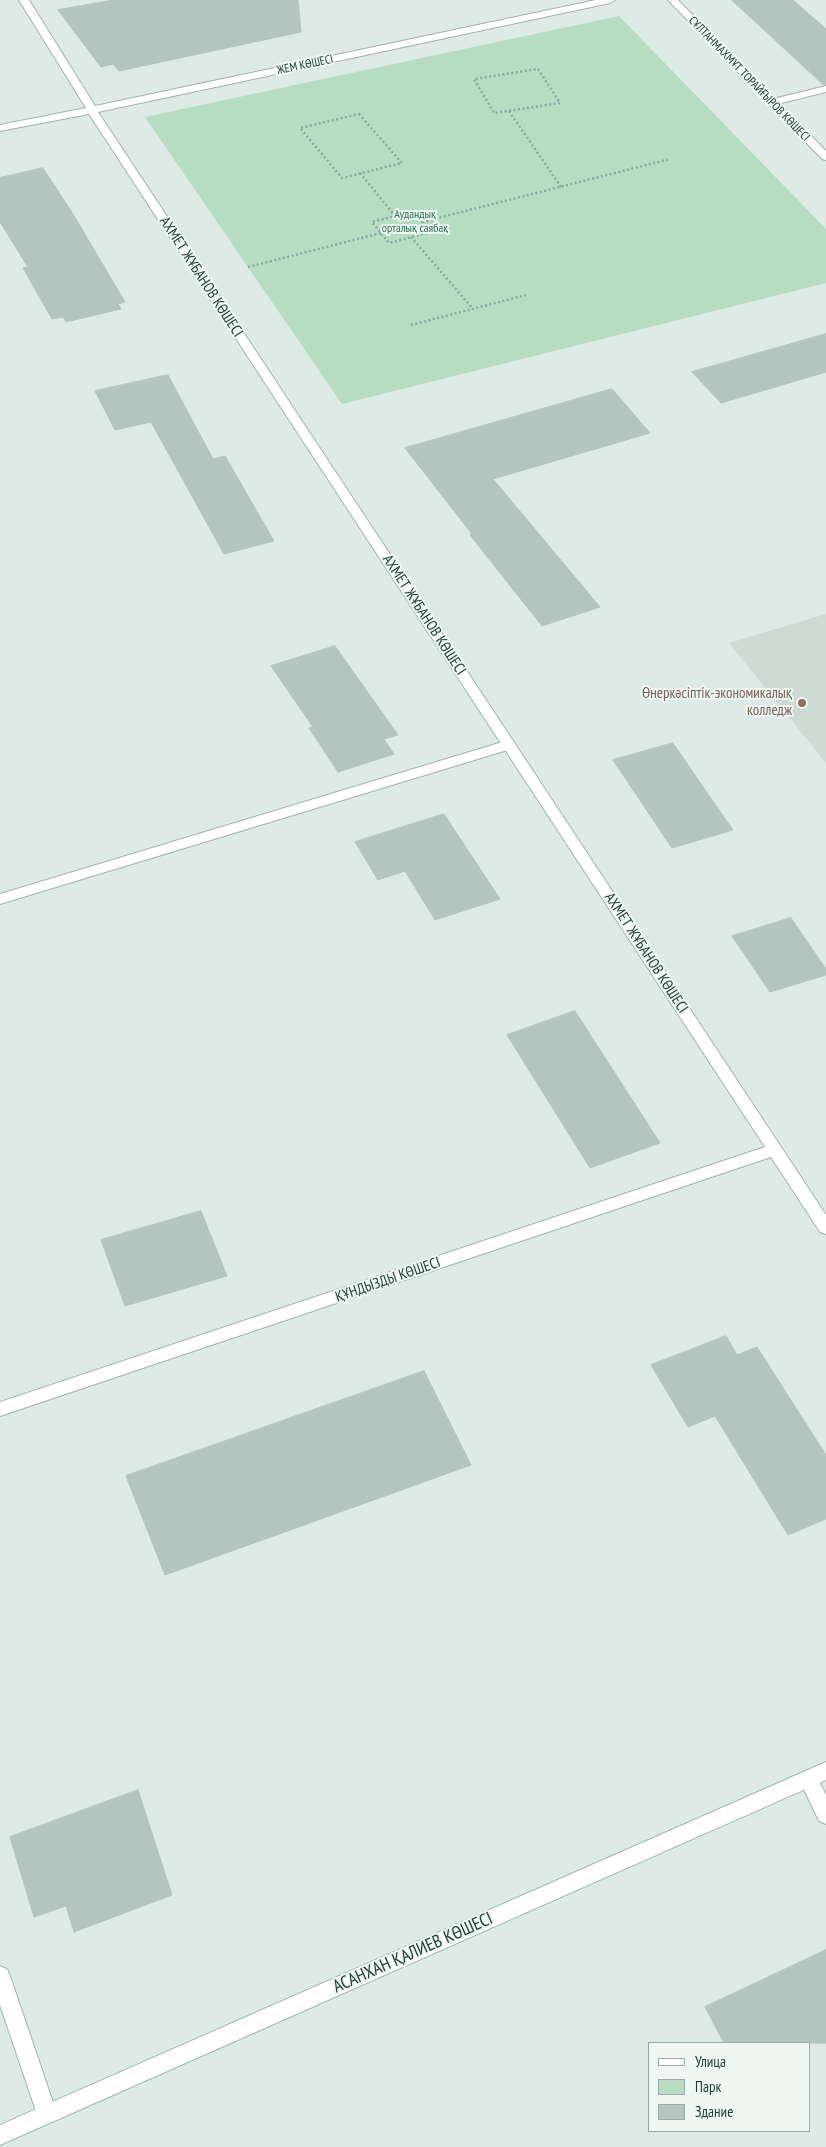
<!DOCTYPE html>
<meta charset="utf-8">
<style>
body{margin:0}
#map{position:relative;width:826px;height:2147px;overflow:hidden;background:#deeae5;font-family:"PT Sans Narrow",sans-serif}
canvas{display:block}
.legend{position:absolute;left:648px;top:2042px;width:162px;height:90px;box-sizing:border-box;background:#eff7f3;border:1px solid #9caba7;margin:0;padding:6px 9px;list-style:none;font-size:15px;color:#1f3a34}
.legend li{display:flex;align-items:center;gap:10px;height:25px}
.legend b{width:25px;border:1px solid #9caba7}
</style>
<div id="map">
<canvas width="826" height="2147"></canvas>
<ul class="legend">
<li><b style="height:6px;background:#fff"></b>Улица</li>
<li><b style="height:14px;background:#b6dcc2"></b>Парк</li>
<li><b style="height:14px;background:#b4c5bf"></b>Здание</li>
</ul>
</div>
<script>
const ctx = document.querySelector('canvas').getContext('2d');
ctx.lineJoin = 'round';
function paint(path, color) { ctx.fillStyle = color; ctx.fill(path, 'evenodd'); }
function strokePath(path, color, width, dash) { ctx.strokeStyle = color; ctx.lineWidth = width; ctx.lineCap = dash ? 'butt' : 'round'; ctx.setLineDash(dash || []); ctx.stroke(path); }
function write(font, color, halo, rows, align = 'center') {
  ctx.font = font + ' "PT Sans Narrow",sans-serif'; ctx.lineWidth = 4; ctx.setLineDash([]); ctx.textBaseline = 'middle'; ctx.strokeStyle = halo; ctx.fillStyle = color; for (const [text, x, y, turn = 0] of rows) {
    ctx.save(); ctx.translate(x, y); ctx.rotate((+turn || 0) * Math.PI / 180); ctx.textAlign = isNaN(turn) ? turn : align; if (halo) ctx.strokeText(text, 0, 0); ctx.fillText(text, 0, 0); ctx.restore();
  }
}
const built = new Path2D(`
 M826,614V763L729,643Z`);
const green = new Path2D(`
 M619,16L826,229V283L342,404L145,117Z`);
const building = new Path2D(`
 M114,0H298L301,32L119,71L113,64L101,67L58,10Z
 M732,0H793L826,29V84L824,85Z
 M43,168L73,214L125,302L118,304L121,309L66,322L63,317L52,319L23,268L28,267L0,222V178Z
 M826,334V372L721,403L692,372Z
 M168,375L213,459L225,456L274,541L224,554L151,422L115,430L95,391Z
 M612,389L650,433L493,479L600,607L542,626L470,535L472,534L405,448Z
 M335,646L398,735L384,739L394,754L338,772L309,728L313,727L271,666Z
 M673,743L701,784L733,830L672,848L613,760Z
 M444,814L500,899L435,920L405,871L378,880L355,842Z
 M791,918L826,969V975L770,992L732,936Z
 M575,1011L660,1143L590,1168L507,1035Z
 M201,1211L227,1276L125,1306L101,1240Z
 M726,1336L737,1355L757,1347L826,1455V1519L788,1535L715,1416L688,1427L651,1365Z
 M424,1371L471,1465L165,1575L126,1476Z
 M138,1790L172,1895L74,1932L66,1906L34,1917L10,1837Z
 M826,1950V2043H724L705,2007Z`);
const path = new Path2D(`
 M538,69L560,103L494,113L474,79Z
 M509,111L561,187
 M359,114L402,163L342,178L300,128Z
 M360,173L395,216
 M413,211L431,232L389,243L372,222Z
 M422,222L670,159
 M411,237L473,309
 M248,267L381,233
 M411,325L526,295`);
const lane = new Path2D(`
 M826,86V92L773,105L768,102L769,100Z
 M509,740L514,742L516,745L514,748L0,904V894Z
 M808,1770L815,1773L826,1795V1824L819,1821L799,1779L801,1773Z
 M0,1966L7,1969L10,1976L57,2114L54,2121L47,2124L40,2121L37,2114L0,2005Z`);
const street = new Path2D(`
 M19,0H29L95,106L596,0H615L610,3L98,112L826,1215V1234L820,1232L771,1157L0,1416V1402L765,1147L89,114L0,131V125L86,108Z
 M668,0H678L826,151V160L822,159Z`);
const secondary = new Path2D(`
 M826,1762V1780L0,2145V2125Z`);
const markers = [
 [802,703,5,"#8d6e63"]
];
const farStreetnames = [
 ["ЖЕМ КӨШЕСІ",305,65,-12],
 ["СҰЛТАНМАХМҰТ ТОРАЙҒЫРОВ КӨШЕСІ",749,79,46]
];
const farParknames = [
 ["Аудандық",415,215],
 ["орталық саябақ",415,229]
];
const streetNames = [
 ["АХМЕТ ЖҰБАНОВ КӨШЕСІ",201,277,57],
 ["АХМЕТ ЖҰБАНОВ КӨШЕСІ",424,615,57],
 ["АХМЕТ ЖҰБАНОВ КӨШЕСІ",646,953,57],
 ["ҚҰНДЫЗДЫ КӨШЕСІ",388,1280,-19]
];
const educationNames = [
 ["Өнеркәсіптік-экономикалық",792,694],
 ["колледж",792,711]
];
const nearStreetnames = [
 ["АСАНХАН ҚАЛИЕВ КӨШЕСІ",413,1953,-24]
];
paint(built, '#cddad4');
paint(green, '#b6dcc2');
paint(building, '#b4c5bf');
strokePath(building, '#b1c4bd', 1);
strokePath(lane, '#a1b2ac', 2);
strokePath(street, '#a1b2ac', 2);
strokePath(secondary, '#9db6ae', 2);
strokePath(path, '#7eafa1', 2.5, [2, 2.5]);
paint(lane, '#fff');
paint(street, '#fff');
paint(secondary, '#fff');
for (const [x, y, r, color] of markers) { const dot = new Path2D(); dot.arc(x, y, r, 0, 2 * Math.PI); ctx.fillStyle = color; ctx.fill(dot); strokePath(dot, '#eff7f3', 2); }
write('12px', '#1f3a34', '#eff7f3', farStreetnames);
write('12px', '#297248', '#eff7f3', farParknames);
write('15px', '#1f3a34', '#eff7f3', streetNames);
write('15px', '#785e54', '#eff7f3', educationNames, 'right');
write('18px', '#1f3a34', '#eff7f3', nearStreetnames);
</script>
